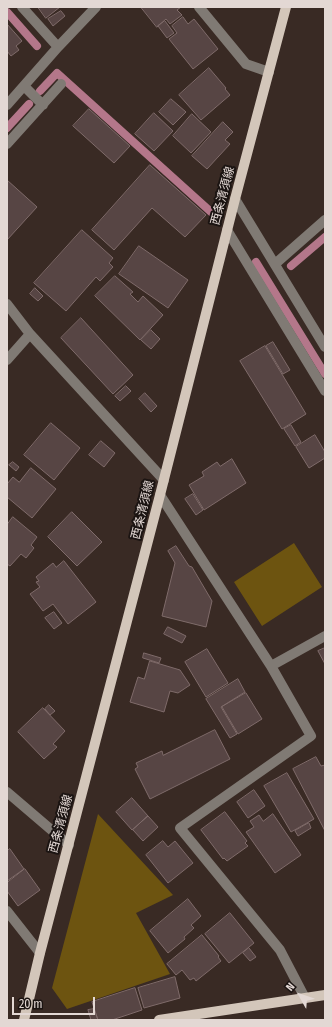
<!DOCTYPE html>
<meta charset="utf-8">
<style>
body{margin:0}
#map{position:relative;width:332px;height:1027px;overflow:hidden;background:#392a24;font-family:"Fira Sans Condensed",sans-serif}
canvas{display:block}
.frame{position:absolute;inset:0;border:8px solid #e3d8d4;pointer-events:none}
.north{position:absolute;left:280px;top:975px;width:40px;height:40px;-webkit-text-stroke:3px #1b1412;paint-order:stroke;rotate:310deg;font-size:11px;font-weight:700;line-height:16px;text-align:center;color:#e3d8d4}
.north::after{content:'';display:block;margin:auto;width:14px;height:18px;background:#e3d8d4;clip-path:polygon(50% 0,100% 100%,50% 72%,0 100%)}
.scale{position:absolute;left:12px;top:997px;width:83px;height:18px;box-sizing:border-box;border:2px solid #e3d8d4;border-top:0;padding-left:5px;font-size:12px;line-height:14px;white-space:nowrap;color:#e3d8d4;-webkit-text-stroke:3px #1b1412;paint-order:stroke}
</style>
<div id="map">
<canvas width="332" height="1027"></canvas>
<div class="frame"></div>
<div class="north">N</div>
<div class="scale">20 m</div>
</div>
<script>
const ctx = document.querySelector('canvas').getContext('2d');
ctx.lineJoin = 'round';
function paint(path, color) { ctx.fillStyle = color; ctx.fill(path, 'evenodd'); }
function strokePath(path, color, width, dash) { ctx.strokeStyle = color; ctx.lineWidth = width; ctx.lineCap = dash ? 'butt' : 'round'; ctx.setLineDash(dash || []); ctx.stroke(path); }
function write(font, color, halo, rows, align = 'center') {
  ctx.font = font + ' "Fira Sans Condensed","Noto Sans JP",sans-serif'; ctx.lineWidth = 4; ctx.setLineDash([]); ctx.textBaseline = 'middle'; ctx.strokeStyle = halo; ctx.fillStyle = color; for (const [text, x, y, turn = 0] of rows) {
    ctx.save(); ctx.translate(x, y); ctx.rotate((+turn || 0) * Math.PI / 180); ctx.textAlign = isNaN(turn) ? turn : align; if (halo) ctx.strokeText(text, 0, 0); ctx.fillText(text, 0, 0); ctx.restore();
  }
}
const green = new Path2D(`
 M294,543L322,587L262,626L234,582Z
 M98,814L173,895L136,913L170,974L67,1009L52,988Z`);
const stream = new Path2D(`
 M7,12L37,46
 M40,91L57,73L211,212
 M7,128L29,104
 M256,262L325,374
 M291,266L325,237`);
const building = new Path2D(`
 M38,7H60L46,18Z
 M141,7H181L177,10L182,15L170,24L166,19L157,27Z
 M61,11L65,16L53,26L48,19Z
 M183,17L188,24L194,19L218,49L193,69L169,39L177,33L172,26Z
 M165,21L174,33L167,38L158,26Z
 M7,24L22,41L16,46L19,50L11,56L7,51Z
 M209,68L226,88L225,89L230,95L201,120L179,95Z
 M171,99L186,112L173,125L159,112Z
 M89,109L130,146L114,163L73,126Z
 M154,113L173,131L154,151L135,134Z
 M192,114L211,132L191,153L173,136Z
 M223,122L233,132L225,140L230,144L207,169L192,156Z
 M150,165L206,215L185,237L152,208L114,250L92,230Z
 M7,180L37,207L7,240Z
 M82,230L113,258L109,263L113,267L100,281L96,277L66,311L34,283Z
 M139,246L188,280L168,308L119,274Z
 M115,276L133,292L130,294L138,302L143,296L163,315L140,340L95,296Z
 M35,288L43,296L38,301L30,294Z
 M81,318L133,375L113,394L61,338Z
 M151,330L160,339L151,349L141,340Z
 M273,342L290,370L283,374L266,346Z
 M265,346L306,414L282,429L240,361Z
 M126,386L131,391L120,401L115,396Z
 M145,393L157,406L151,412L139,399Z
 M51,423L80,448L54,480L24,455Z
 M291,425L301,442L295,446L284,429Z
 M315,435L325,452V458L309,468L296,447Z
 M101,441L115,453L104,467L89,455Z
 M232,459L246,483L204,510L189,485L204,476L202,472L217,462L220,466Z
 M13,462L19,467L16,471L9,465Z
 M31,468L56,489L32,518L7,497V484L13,477L19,482Z
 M193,494L203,510L196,515L185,499Z
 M72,512L102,542L77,566L48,537Z
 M13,517L37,537L31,545L34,548L26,558L21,554L10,566L7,564V525Z
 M176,546L189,566L192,567L212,601L206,627L162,616L175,563L168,551Z
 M64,561L96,602L68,624L53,604L43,611L30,594L40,587L36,582L39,581L36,577L53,563L56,567Z
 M54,612L62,623L54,629L45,618Z
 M168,627L186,636L182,643L164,634Z
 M325,648V664L318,651Z
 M207,649L228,683L206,697L185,662Z
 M144,653L161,658L159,663L143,658Z
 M150,661L180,670L190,685L178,693L170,691L164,712L130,702L138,677L144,679Z
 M238,679L245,692L221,707L237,734L230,738L206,699Z
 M246,693L262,719L238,734L222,707Z
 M49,705L55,711L50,715L45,709Z
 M43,708L65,731L53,744L57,747L44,759L18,732Z
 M215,730L230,759L150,799L135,769L138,767L136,763L162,751L163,755Z
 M316,757L321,766L325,765V831L293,769Z
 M287,773L314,819L291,832L264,786Z
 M254,790L265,806L248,818L237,802Z
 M132,798L148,816L132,830L116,812Z
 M225,812L247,841L245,843L248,846L227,861L224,858L223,859L201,830Z
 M273,814L301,855L275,873L246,832L254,827L250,821L259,815L263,821Z
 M148,816L158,827L143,841L133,830Z
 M309,823L311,828L298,836L295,831Z
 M163,841L168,847L175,841L193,863L168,883L146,855Z
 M10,849L24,869L7,881V851Z
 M25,869L40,890L18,906L7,891V883Z
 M188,899L201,916L191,925L194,928L184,937L185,939L168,953L150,931Z
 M230,913L254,943L229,963L205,934Z
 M202,935L219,956L218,957L221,961L196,981L194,978L190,980L182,970L176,975L167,964Z
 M249,948L256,957L250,961L243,953Z
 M175,977L180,998L144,1008L138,988Z
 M135,988L142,1010L112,1020H98L92,1002Z
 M94,1009L98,1020H91L88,1010Z`);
const minor = new Path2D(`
 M22,7L58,47
 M199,7L246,64L269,72
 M24,86L43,105
 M7,105L58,47L96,7
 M7,144L61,84
 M235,199L325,347
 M227,230L325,391
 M275,264L325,220
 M7,304L30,334L164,480
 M7,360L30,334
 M160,495L271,666L311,736L180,828L280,950L305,998
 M271,666L325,636
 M7,792L69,845
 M7,911L40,953`);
const major = new Path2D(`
 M24,1020L40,953L160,495L235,199L286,7
 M159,1020L325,995`);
const streetNames = [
 ["西条清須線",223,196,-75],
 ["西条清須線",143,510,-76],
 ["西条清須線",61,824,-75]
];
paint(green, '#6d5410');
strokePath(stream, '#b4778a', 8);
paint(building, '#574544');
strokePath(building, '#7f6b6a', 1);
strokePath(minor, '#807a74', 10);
strokePath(major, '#d3c6ba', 10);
write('12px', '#e3d8d4', '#1b1412', streetNames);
</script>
